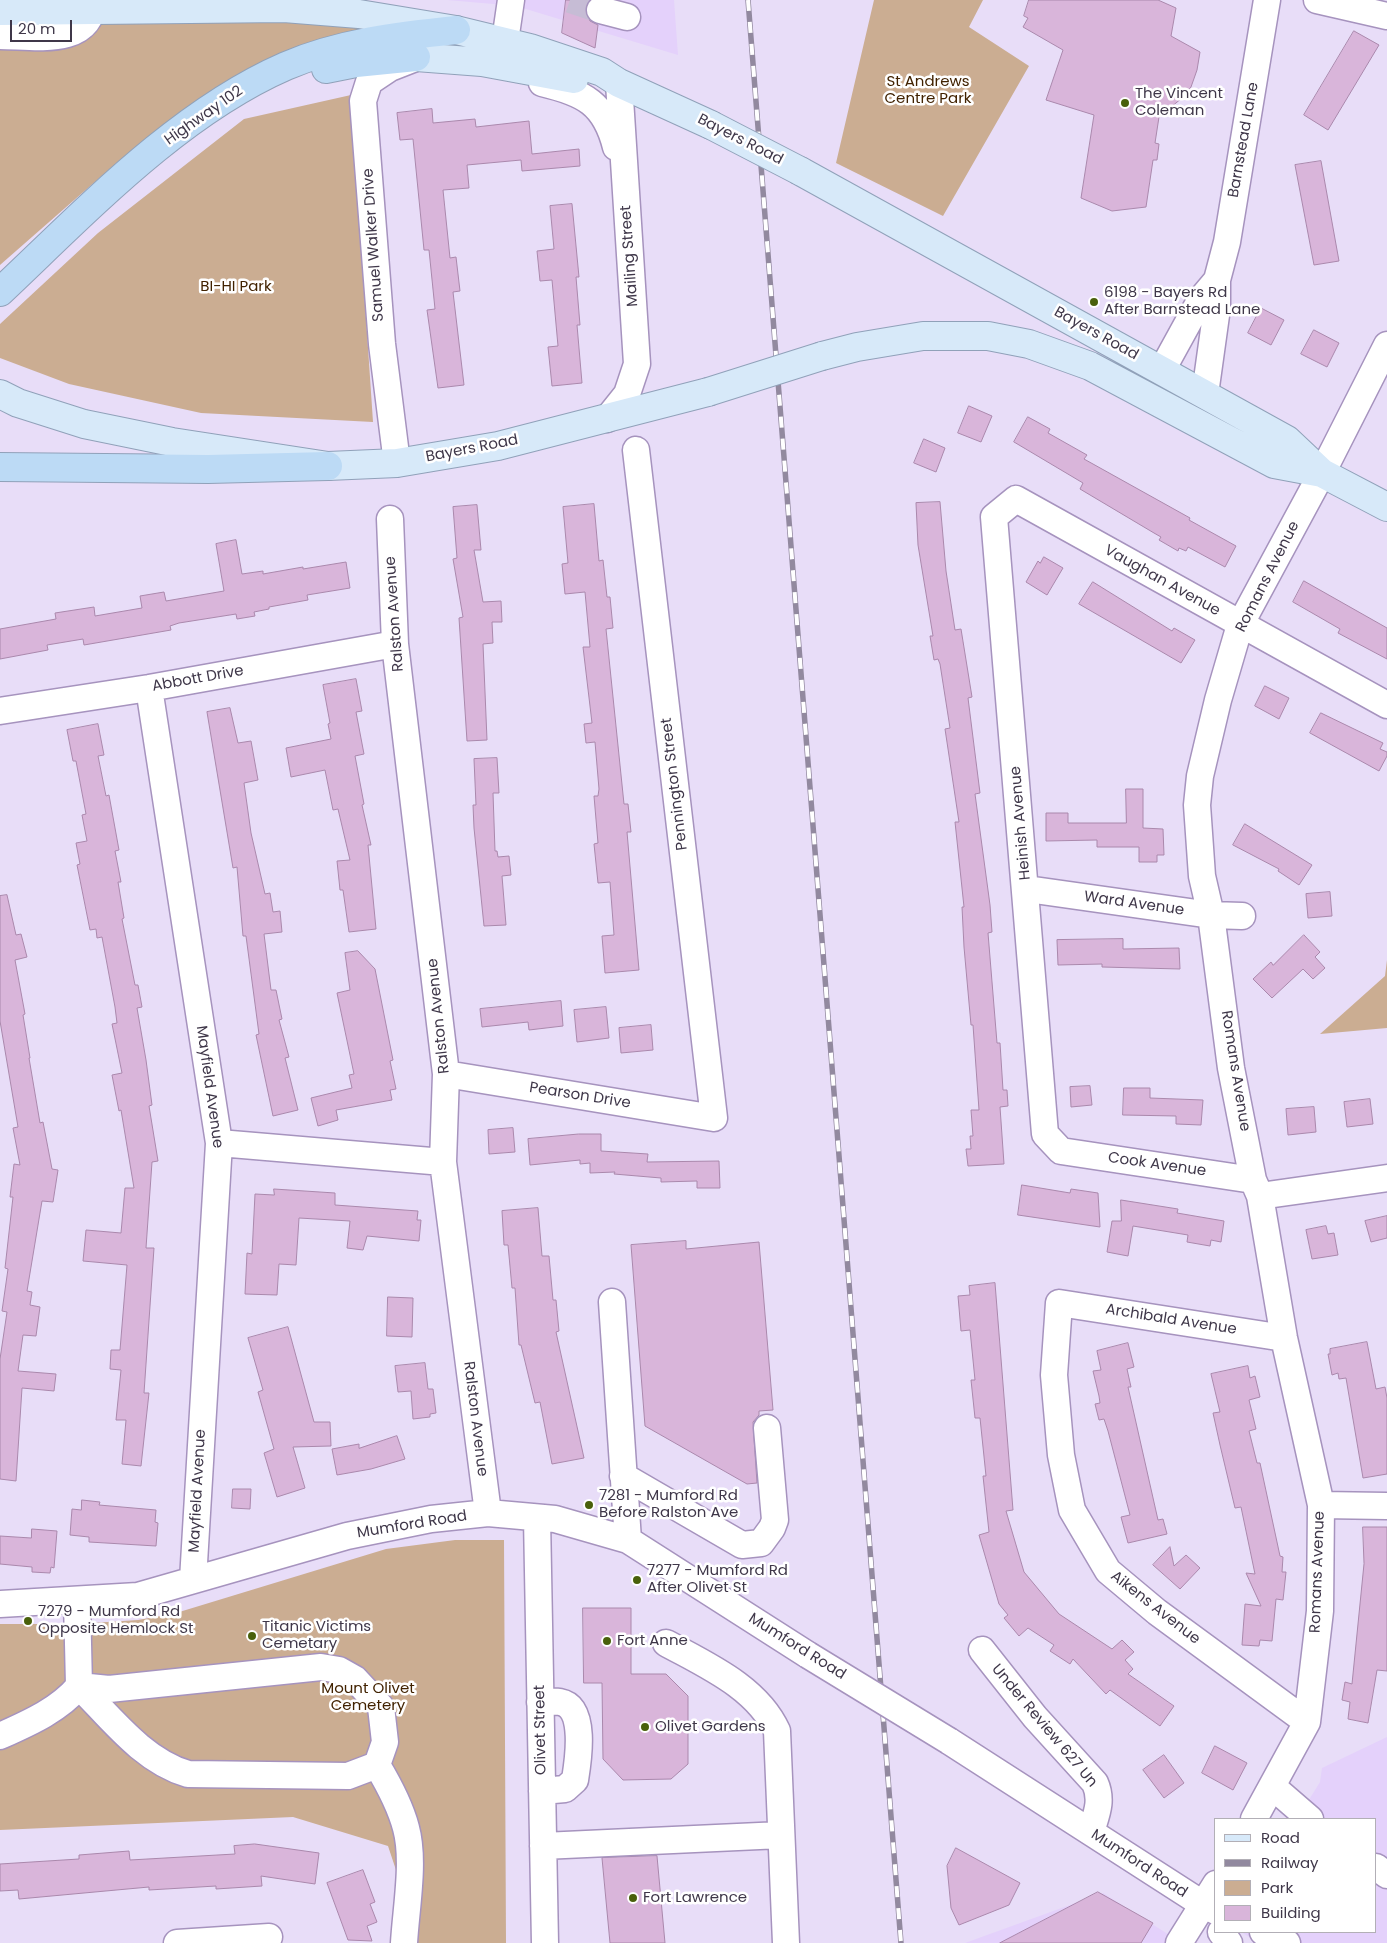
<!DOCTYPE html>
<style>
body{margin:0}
#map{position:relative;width:1387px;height:1943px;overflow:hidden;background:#e8ddf8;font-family:Poppins,sans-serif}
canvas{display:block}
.legend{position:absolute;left:1214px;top:1818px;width:162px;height:115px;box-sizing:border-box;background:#fff;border:1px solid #b2afb6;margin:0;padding:6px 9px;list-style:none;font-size:15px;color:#3f3749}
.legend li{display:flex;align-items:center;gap:10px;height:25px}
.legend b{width:25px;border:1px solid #b2afb6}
.scale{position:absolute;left:10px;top:20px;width:62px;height:22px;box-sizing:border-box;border:2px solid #3f3749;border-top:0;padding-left:6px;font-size:15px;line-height:18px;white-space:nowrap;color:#3f3749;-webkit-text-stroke:4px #fff;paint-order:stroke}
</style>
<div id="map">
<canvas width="1387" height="1943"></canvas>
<ul class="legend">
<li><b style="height:6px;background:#d7e9f9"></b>Road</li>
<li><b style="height:6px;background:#92899f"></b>Railway</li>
<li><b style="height:14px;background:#cbad92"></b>Park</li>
<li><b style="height:14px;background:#d9b5da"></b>Building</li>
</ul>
<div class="scale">20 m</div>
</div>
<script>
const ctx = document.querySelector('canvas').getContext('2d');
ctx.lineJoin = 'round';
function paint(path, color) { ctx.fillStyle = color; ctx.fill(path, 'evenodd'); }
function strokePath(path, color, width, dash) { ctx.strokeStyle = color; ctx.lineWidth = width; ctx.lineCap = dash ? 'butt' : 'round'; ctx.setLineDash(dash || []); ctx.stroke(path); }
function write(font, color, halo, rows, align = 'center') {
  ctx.font = font + ' Poppins,sans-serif'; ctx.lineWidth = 5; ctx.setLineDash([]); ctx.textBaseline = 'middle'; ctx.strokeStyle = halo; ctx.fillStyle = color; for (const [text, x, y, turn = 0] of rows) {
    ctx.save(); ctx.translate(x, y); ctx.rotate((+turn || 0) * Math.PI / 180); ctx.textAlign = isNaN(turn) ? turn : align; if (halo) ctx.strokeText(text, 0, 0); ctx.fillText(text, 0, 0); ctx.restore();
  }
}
const built = new Path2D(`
 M447,0H674L678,55L516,6Z
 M1387,1737V1943H1259L1241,1932H1376V1819H1297L1320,1782L1322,1768Z
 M1103,1893L1182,1943H965Z`);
const green = new Path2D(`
 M874,0H983L969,27L1029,66L943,216L836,163Z
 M315,20L368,29L242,77L121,159L0,265V44L76,43L104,22Z
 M351,95L373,422L201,413L69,384L0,358V324L98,233L244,119Z
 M1387,960V1028L1320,1034L1385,976Z
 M455,1540H504L506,1943H393L400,1882L388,1846L293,1817L0,1830V1624H77L138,1620L176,1613L386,1549Z`);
const building = new Path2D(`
 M566,0H589L585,7L586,14L590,21L598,25L595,48L562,33Z
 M1029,0H1158L1176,8L1171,36L1200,52L1197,70L1191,87L1182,98L1159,117L1155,143L1159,144L1157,160H1153L1146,207L1112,211L1081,198L1094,115L1046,100L1063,50L1023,27L1028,18L1024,16Z
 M1354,31L1379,45L1328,130L1304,115Z
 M432,109L433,123L475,119L476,127L529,121L532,154L579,149L580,166L522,171L521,160L467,165L469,188L443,190L450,258L456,257L460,291L453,292L464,385L438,388L427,310L435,309L429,250H424L413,139L400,140L397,113Z
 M1321,161L1339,261L1314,265L1295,165Z
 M572,204L579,277H576L580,325H577L582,383L552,386L548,347L558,346L552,280L540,281L537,251L554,249L550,206Z
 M1261,308L1284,320L1271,345L1248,333Z
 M1314,330L1339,343L1327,367L1301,354Z
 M969,406L992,416L981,442L958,433Z
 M1028,417L1050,429L1048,433L1087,455L1084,459L1190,518L1189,520L1236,546L1225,567L1188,547L1186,551L1179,548L1178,551L1159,540L1161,537L1154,533L1080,489L1083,483L1014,442Z
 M924,439L945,448L936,472L914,463Z
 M940,502L946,571L955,630L961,629L972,697L968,698L980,793L975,794L990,905L992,932L988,933L997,1043H1000L1003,1090H1007L1008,1106L1000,1107L1004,1164L968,1166L966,1149H971L970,1136H973L971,1110H979L973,1025H971L964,947L962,907H964L955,822H959L945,729L950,728L940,664L938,659L934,660L930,636H933L918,545L916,503Z
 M594,504L599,561L603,560L607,597H610L613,628L606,629L624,804H628L631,832H627L639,970L605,973L602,936L614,935L610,882L598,883L594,844L598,843L594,796H598L599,789L595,742L586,743L584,724L592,723L583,647H590L585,592L565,594L562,564L568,563L563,507Z
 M477,505L481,550H474L483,602L501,601L502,622H492L493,643L483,644L487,740L467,741L459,618L463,617L453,559L457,558L453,507Z
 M236,540L242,574L263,571V574L303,567V569L346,562L350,588L307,595L308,600L269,607V609L254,612L255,616L237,619L236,614L179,623L170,626L171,630L84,645L83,639L47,645L48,650L0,659V629L56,619L55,613L94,607L95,616L142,608L140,596L164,592L166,601L224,591L216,544Z
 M1044,557L1063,568L1047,595L1026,582L1038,561L1040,563Z
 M1304,581L1387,628V659L1338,633L1340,629L1293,602Z
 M1093,582L1172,631L1174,628L1195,640L1181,663L1079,604Z
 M356,679L362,711L356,712L364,754L355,756L364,804L362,805L371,845H368L376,929L349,932L343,890H340L337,861L350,860L338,809L333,810L325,770L291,777L286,748L331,739L328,724L330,723L323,685Z
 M1265,686L1289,698L1279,719L1255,706Z
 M230,708L238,743L251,741L258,780L244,783L251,833L265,894L270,893L273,912L280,911L282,932L264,934L271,990H276L282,1019L279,1020L289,1057L285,1058L298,1110L273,1116L256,1035L259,1034L246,936H243L237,867L233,868L207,712Z
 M1321,713L1383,743L1380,749L1387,752V756L1379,771L1310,733Z
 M98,724L104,755L98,756L106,796L109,795L119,850L115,851L121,882H118L124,918L122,919L135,985H138L142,1007L137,1008L146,1060L152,1105L149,1106L158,1161L152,1162L146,1248H154L144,1393H149L141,1466L122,1464L126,1420H116L121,1370L110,1369L111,1350H120L127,1265L83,1261L86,1230L121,1233L125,1188H134L121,1110L119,1111L112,1075L122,1073L112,1024L117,1023L115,1007L102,937L97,938L96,929L90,930L77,865L80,864L76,843L87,841L82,815L86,814L76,761H73L67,730Z
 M497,758L499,793H493L495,851H497L498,857L509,856L511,875L502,876L506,925L484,926L474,828L473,805H476L474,759Z
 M1126,789H1143V828L1163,829L1164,855H1157V862H1139V847H1097V840L1046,841V813H1068V823H1126Z
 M1245,824L1312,865L1299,885L1278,871L1279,869L1233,845Z
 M1330,892L1332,916L1308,918L1306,894Z
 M7,895L16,935L21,934L27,957L15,960L25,1014L23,1015L30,1058H29L40,1123L43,1122L52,1169L58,1170L53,1202L42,1201L27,1291L32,1292L30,1305L40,1307L36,1336L23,1335L18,1371L56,1374L54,1391L22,1388L16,1481L0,1479V1359L7,1312L2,1311L8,1269L5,1268L13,1197H10L14,1164L20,1165L13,1128L18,1127L0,1021V896Z
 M1304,935L1320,952L1315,957L1325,968L1313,979L1303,969L1272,998L1253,979L1271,962L1273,965Z
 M1123,939V949L1179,948L1180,969L1102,967V964L1058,965L1057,940Z
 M358,951L375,969L393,1060L390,1061L396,1089L390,1090L392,1100L336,1110L338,1120L318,1126L311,1098L352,1088L349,1075L354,1074L337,993L350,990L345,953Z
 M561,1001L563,1026L529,1030L528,1022L482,1027L480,1009Z
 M606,1007L609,1038L577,1042L574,1010Z
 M651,1025L653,1050L621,1053L619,1028Z
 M1090,1086L1092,1105L1071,1107L1070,1087Z
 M1124,1088H1150V1098L1203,1100L1201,1125L1176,1124V1116L1123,1115Z
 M1370,1099L1373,1124L1347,1127L1344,1102Z
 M1314,1107L1316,1132L1288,1135L1286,1109Z
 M513,1128L515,1152L489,1154L488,1130Z
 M579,1134H601V1151L648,1154L647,1162L719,1161L720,1188H697V1181L661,1182V1178L614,1174L615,1172L590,1173V1163L580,1164V1160L530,1165L528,1139Z
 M1022,1185L1070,1193L1071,1189L1098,1193L1100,1227L1018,1215Z
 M274,1189L335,1193V1205L418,1211L417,1220H421L419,1241L367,1236L363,1250L347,1248L350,1221L299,1218L296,1265L279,1264L277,1295L245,1294L247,1253L252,1254L255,1194L274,1195Z
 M1121,1200L1178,1209L1177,1213L1224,1221L1221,1242L1211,1240L1210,1246L1187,1242L1188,1235L1133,1226L1128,1256L1107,1252L1112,1221H1121Z
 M538,1208L542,1256H549L553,1300H556L559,1331L556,1332L584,1458L552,1464L540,1402L535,1403L521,1345H519L515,1288H512L508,1245H504L502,1211Z
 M1387,1216V1238L1371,1242L1365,1221Z
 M1326,1226L1328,1234L1334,1233L1338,1255L1312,1259L1306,1230Z
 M686,1241V1249L759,1242L773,1410L759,1411V1415L753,1422L757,1483L747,1484L645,1426L631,1245Z
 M995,1283L1013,1510L1006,1511L1024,1572L1059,1614L1112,1649L1122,1640L1134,1652L1125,1660L1133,1669L1128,1674L1174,1706L1160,1726L1110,1690L1106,1694L1073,1659L1070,1664L1050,1651L1054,1645L1028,1628L1019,1636L1004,1618L1008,1615L999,1604L979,1535L989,1532L983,1476H986L980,1418H975L971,1380H975L970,1330L961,1331L958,1296L970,1295L969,1286Z
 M388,1297L413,1298L412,1337L387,1336Z
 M288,1327L314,1422H330L331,1446L293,1447L305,1488L277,1497L264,1453L274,1449L258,1392L263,1390L248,1338Z
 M1367,1342L1376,1389L1385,1387L1387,1398V1474L1363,1478L1346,1378L1339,1379L1338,1373L1332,1375L1328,1354H1330V1349Z
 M1128,1343L1134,1367L1127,1369L1131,1387H1128L1158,1520L1163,1519L1167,1534L1128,1543L1121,1517L1130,1515L1108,1431L1104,1419L1099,1420L1095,1404L1100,1403L1099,1396L1093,1371L1101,1370L1097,1351Z
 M425,1363L428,1389H433L436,1413L430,1414V1417L413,1419L411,1391L398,1392L395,1366Z
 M1248,1366L1250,1378L1255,1376L1260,1397L1249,1400L1256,1429L1249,1431L1257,1463H1260L1280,1556L1283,1557L1282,1572H1286L1283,1600L1276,1599L1272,1641L1260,1640L1259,1646L1242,1645L1245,1604L1261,1606L1246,1573L1255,1574L1241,1507L1235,1508L1220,1445L1213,1413L1220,1412L1211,1374Z
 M397,1436L405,1459L371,1469L337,1475L332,1449L359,1444V1448Z
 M233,1489H251L250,1509L232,1508Z
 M82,1500L100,1502L99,1505L156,1510L155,1522L158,1523L156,1546L89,1542V1537L70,1535L72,1509L81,1510Z
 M1363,1527H1387V1671L1377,1670L1368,1723L1348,1719L1350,1702L1342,1700L1345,1682L1352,1684L1364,1564Z
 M32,1529L57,1531L54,1568L51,1567L50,1573L32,1572V1567L0,1564V1536L31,1538Z
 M1170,1547L1174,1566L1186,1555L1200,1568L1180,1589L1153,1565Z
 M583,1608H631V1674H666L688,1696V1764L671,1779L623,1780L603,1759L602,1683H584Z
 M1215,1746L1247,1763L1233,1790L1202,1773Z
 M1164,1755L1184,1783L1164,1798L1143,1770Z
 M255,1844L319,1853L315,1884L261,1876L262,1886L216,1889V1886L149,1890V1887L19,1899L18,1890L0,1891V1864L79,1859V1855L129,1851L130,1860L235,1854L234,1846Z
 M956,1848L1020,1883L1009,1905L959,1925L951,1908L947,1866Z
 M657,1856L665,1943H610L602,1858Z
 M363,1870L375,1902L370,1904L377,1922L367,1926L372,1941L348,1940L327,1883Z
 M1098,1892L1153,1923L1141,1943H1000Z`);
const minorTunnel = new Path2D(`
 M570,0L600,10`);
const minor = new Path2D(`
 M1317,0L1387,16
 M600,10L627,17
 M0,36C33,36 92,48 93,0
 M505,41L511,0
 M542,83C584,93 605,103 616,147
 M1162,370L1201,299L1217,280
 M1205,394L1217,308V280L1227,242L1267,0
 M607,419L627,394L637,364L619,83
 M397,463L382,344L363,101L369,82L390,68L413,59
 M390,519L395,644L446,1074L443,1162L488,1513
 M149,688L219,1143L193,1580
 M0,711L149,688L395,644
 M1027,889L1211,915L1242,916
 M446,1074L714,1118L636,450
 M219,1143L443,1162
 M1253,1180L1061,1151L1045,1134L994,517L1016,499L1387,705
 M1260,1196L1387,1178
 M612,1302L628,1540
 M1284,1338L1059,1303L1054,1375L1061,1455L1072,1510L1108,1571L1157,1612L1307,1722
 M623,1476L742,1545L761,1543L772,1528L775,1520L767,1428
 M1321,1505L1387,1506
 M537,1518L545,1943
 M0,1604L138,1596L347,1536L431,1519L488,1513L555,1519L628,1540L808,1655
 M666,1643C706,1665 757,1687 777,1731L786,1943
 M982,1650L1035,1717L1095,1783C1103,1801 1096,1815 1091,1832
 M321,1667L339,1670L355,1679L381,1707L385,1742L377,1765L348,1776L188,1774C143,1761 111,1718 79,1686L109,1689Z
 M540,1702C546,1702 554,1701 560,1702C587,1707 578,1761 575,1780L565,1789L542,1791
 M0,1736C29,1723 59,1710 79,1686L77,1601
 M949,1741L1204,1905L1216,1911
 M377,1765C389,1785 400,1805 406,1828C415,1861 406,1908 404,1943
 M1273,1787L1310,1819
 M1254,1819L1307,1722L1320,1611L1321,1505L1284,1338L1260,1196L1253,1180L1231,1068L1211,915L1202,876L1197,805L1200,776L1218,700L1240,625L1322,473L1387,345
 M543,1846L781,1835
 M1376,1867L1387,1875
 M1221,1932L1229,1943
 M1263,1932L1287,1943
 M177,1943L269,1937
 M1179,1943L1216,1884`);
const major = new Path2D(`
 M0,11L284,8L359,14L456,30L530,48L602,72L619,83L711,125
 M416,57L482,62L574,79
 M800,171L1287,440L1322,473L1387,507
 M822,356L857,347L923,336H988L1029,344L1090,366L1274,464L1322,473
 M0,394L18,403L84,424L172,442L328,466L397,463L498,446L708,392`);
const highway = new Path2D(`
 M326,69L356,63L416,57
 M0,292C85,212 178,113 286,66C340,43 398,36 456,30
 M0,467L208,469L328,466`);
const rail = new Path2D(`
 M748,0L901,1943`);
const minorBridge = new Path2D(`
 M808,1655L949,1741`);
const majorBridge = new Path2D(`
 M711,125L800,171
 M708,392L822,356`);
const markers = [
 [1125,103,5,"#49600b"],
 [1094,302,5,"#49600b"],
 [589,1505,5,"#49600b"],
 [637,1580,5,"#49600b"],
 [28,1621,5,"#49600b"],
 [252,1636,5,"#49600b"],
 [607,1641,5,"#49600b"],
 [645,1727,5,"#49600b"],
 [633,1898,5,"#49600b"]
];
const parkNames = [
 ["St Andrews",928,82],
 ["Centre Park",928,99],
 ["BI-HI Park",236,287],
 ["Mount Olivet",368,1689],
 ["Cemetery",368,1706]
];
const poiNames = [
 ["The Vincent",1135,94],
 ["Coleman",1135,111],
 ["6198 - Bayers Rd",1104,293],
 ["After Barnstead Lane",1104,310],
 ["7281 - Mumford Rd",599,1496],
 ["Before Ralston Ave",599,1513],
 ["7277 - Mumford Rd",647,1571],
 ["After Olivet St",647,1588],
 ["7279 - Mumford Rd",38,1612],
 ["Opposite Hemlock St",38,1629],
 ["Titanic Victims",262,1627],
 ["Cemetary",262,1644],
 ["Fort Anne",617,1641],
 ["Olivet Gardens",655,1727],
 ["Fort Lawrence",643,1898]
];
const streetNames = [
 ["Highway 102",204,116,-35],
 ["Bayers Road",740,140,27],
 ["Barnstead Lane",1244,140,-80],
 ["Samuel Walker Drive",374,245,-94],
 ["Mailing Street",630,256,-94],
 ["Bayers Road",1096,334,29],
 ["Bayers Road",472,449,-11],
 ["Romans Avenue",1268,577,-63],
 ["Vaughan Avenue",1162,581,29],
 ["Ralston Avenue",395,614,-94],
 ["Abbott Drive",198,679,-10],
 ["Pennington Street",675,784,-97],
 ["Heinish Avenue",1021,823,-95],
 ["Ward Avenue",1134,904,8],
 ["Ralston Avenue",439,1016,-96],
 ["Romans Avenue",1235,1071,81],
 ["Mayfield Avenue",209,1087,82],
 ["Pearson Drive",580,1096,9],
 ["Cook Avenue",1157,1165,8],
 ["Archibald Avenue",1171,1320,9],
 ["Ralston Avenue",475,1419,83],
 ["Mayfield Avenue",198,1491,-87],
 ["Mumford Road",412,1525,-9],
 ["Romans Avenue",1318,1572,-88],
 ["Aikens Avenue",1155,1608,38],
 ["Mumford Road",797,1647,32],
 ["Under Review 627 Un",1044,1726,50],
 ["Olivet Street",541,1730,-91],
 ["Mumford Road",1139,1864,33]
];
paint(built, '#e4d1fb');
paint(green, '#cbad92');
paint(building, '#d9b5da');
strokePath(building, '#aa88ac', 1);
strokePath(minorTunnel, '#c6bcd5', 26, [26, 13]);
strokePath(minor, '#a693be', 29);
strokePath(major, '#90a1b9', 30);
strokePath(highway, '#90a1b9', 30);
strokePath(minor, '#fff', 26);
strokePath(major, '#d7e9f9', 28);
strokePath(highway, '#bcdaf5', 28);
strokePath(rail, '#92899f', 5.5);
strokePath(rail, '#fff', 4, [11]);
strokePath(minorBridge, '#a693be', 29, []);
strokePath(majorBridge, '#90a1b9', 30, []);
strokePath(minorBridge, '#fff', 26);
strokePath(majorBridge, '#d7e9f9', 28);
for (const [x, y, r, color] of markers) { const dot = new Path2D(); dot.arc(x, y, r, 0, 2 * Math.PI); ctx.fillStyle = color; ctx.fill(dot); strokePath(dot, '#fff', 2); }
write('15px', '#412200', '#fff', parkNames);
write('15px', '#3f3749', '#fff', poiNames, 'left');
write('15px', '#3f3749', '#fff', streetNames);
</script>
